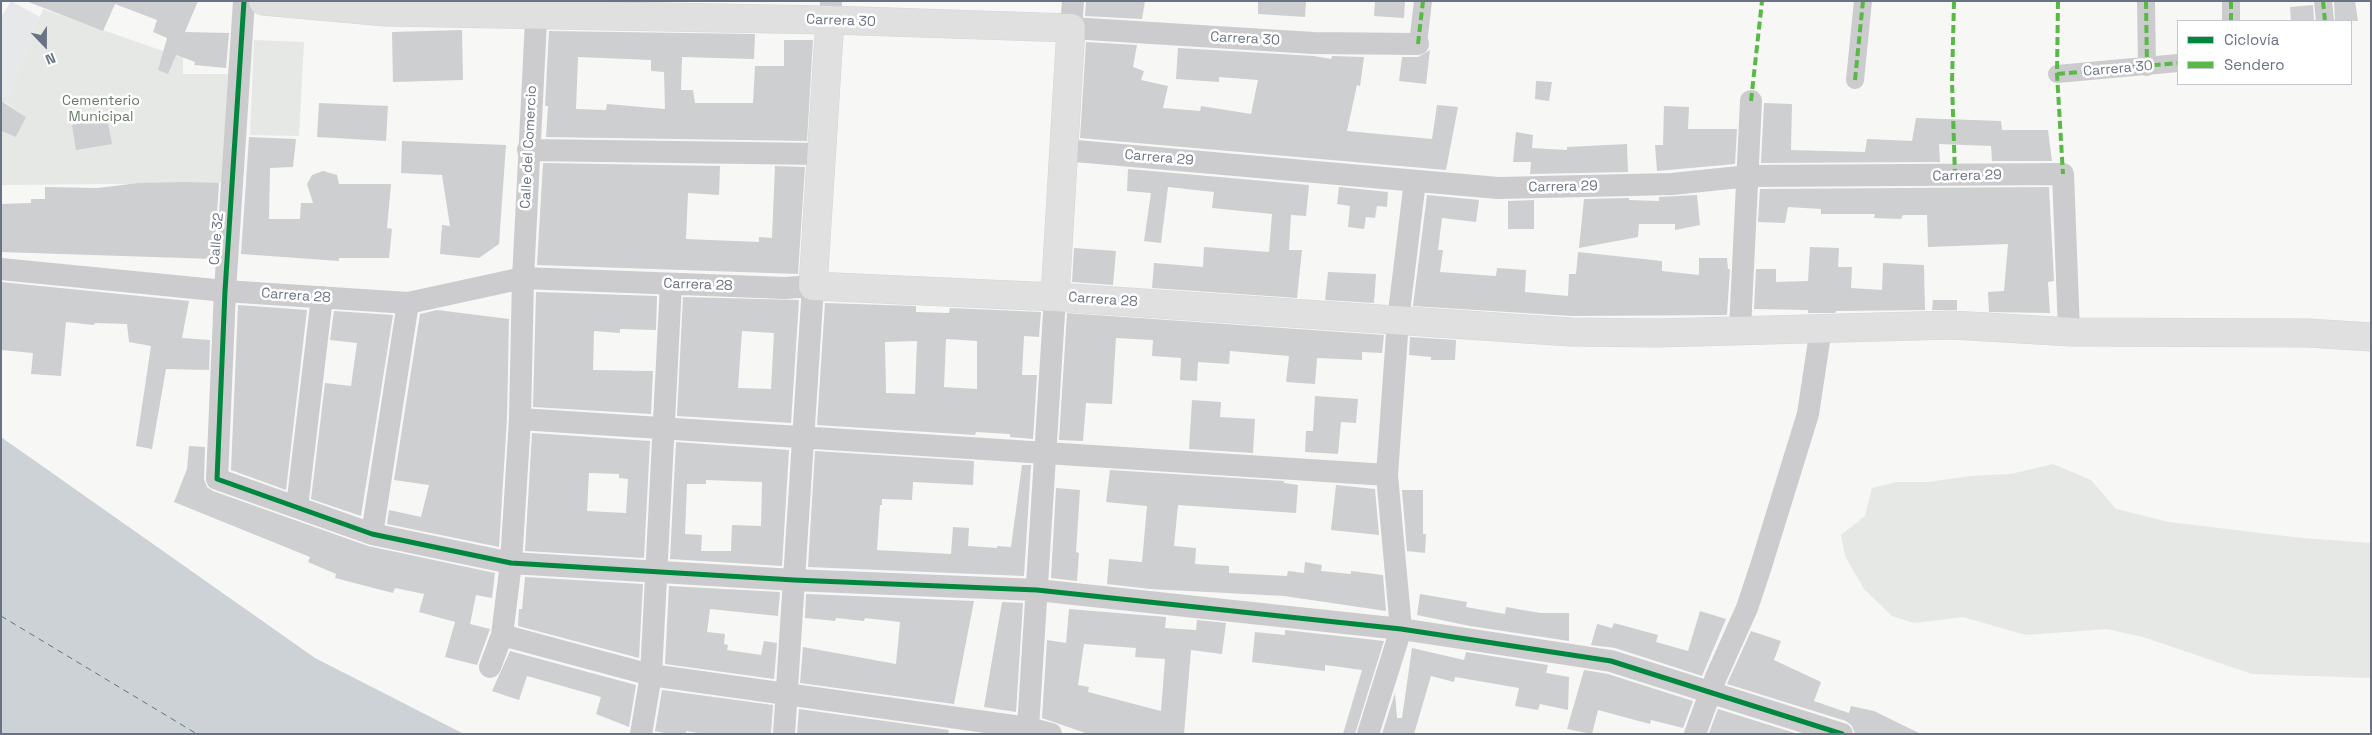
<!DOCTYPE html>
<meta charset="utf-8">
<style>
body{margin:0}
#map{position:relative;width:2372px;height:735px;overflow:hidden;background:#f7f7f6;font-family:"Space Grotesk",sans-serif}
canvas{display:block}
.frame{position:absolute;inset:0;border:2px solid #6a7383;pointer-events:none}
.legend{position:absolute;left:2177px;top:20px;width:175px;height:65px;box-sizing:border-box;background:#fff;border:1px solid #c3c7cd;margin:0;padding:6px 9px;list-style:none;font-size:15px;color:#6a7383}
.legend li{display:flex;align-items:center;gap:10px;height:25px}
.legend b{width:25px;border:1px solid #c3c7cd}
.north{position:absolute;left:20px;top:20px;width:50px;height:50px;-webkit-text-stroke:4px #fff;paint-order:stroke;rotate:158deg;font-size:14px;font-weight:700;line-height:20px;text-align:center;color:#6a7383}
.north::after{content:'';display:block;margin:auto;width:18px;height:22px;background:#6a7383;clip-path:polygon(50% 0,100% 100%,50% 72%,0 100%)}
</style>
<div id="map">
<canvas width="2372" height="735"></canvas>
<div class="frame"></div>
<ul class="legend">
<li><b style="height:6px;background:#00873e"></b>Ciclovía</li>
<li><b style="height:6px;background:#58b947"></b>Sendero</li>
</ul>
<div class="north">N</div>
</div>
<script>
const ctx = document.querySelector('canvas').getContext('2d');
ctx.lineJoin = 'round';
function paint(path, color) { ctx.fillStyle = color; ctx.fill(path, 'evenodd'); }
function strokePath(path, color, width, dash) { ctx.strokeStyle = color; ctx.lineWidth = width; ctx.lineCap = dash ? 'butt' : 'round'; ctx.setLineDash(dash || []); ctx.stroke(path); }
function write(font, color, halo, rows, align = 'center') {
  ctx.font = font + ' "Space Grotesk",sans-serif'; ctx.lineWidth = 5; ctx.setLineDash([]); ctx.textBaseline = 'middle'; ctx.strokeStyle = halo; ctx.fillStyle = color; for (const [text, x, y, turn = 0] of rows) {
    ctx.save(); ctx.translate(x, y); ctx.rotate((+turn || 0) * Math.PI / 180); ctx.textAlign = isNaN(turn) ? turn : align; if (halo) ctx.strokeText(text, 0, 0); ctx.fillText(text, 0, 0); ctx.restore();
  }
}
const built = new Path2D(`
 M11,1L40,17L6,103L1,102V18Z`);
const green = new Path2D(`
 M43,9L183,58V74H228L223,183L1,185V131L16,137L26,117L6,103Z
 M254,40L304,42L299,136L250,135Z
 M2053,464L2091,480L2116,509L2169,522L2302,538L2371,543V678L2252,674L2143,637L2107,629L2026,635L1963,617L1914,623L1892,616L1864,589L1845,556L1841,535L1865,516L1872,488L1897,482H1929L1970,476L2011,474Z`);
const water = new Path2D(`
 M1,437L315,658L464,734H1Z`);
const ferry = new Path2D(`
 M1,616L197,734`);
const building = new Path2D(`
 M26,1H198L185,32L229,33L226,68L194,65L195,62L176,55L168,74L158,70L167,38L153,32L157,20L115,4L103,31Z
 M1086,1H1145L1142,19L1085,16Z
 M1258,1H1306L1305,17L1258,14Z
 M1375,1H1405L1404,18L1374,16Z
 M2334,1H2355L2358,21H2335Z
 M2313,5L2314,21H2291L2290,7Z
 M462,30L463,80L393,82L392,32Z
 M549,31L755,34L754,59L682,57L681,90H693L695,103H753L755,66H784V40H813L807,141L546,137L548,106H545ZM578,57L651,60V71L664,72L665,109L607,104L606,110L576,109Z
 M1086,42L1137,45L1133,67L1144,71L1141,80L1168,86L1163,108L1200,111L1201,106L1251,114L1258,80L1219,77V82L1176,79L1178,48L1314,56L1331,59L1332,56L1364,57L1360,86L1357,85L1347,131L1432,139L1437,105L1458,107L1446,170L1080,138Z
 M1430,50L1426,84L1399,81L1402,57H1418Z
 M1536,81L1552,82L1549,101L1535,99Z
 M1,101L26,117L16,137L1,131Z
 M319,103L388,106L386,141L317,137Z
 M1764,103L1792,104L1791,150L1865,152L1867,139L1912,141L1916,118L2001,121L2002,130H2048L2052,161H1992L1991,146L1939,144L1940,162L1761,163Z
 M1664,106L1689,107L1688,129H1737L1735,164L1657,171L1655,145H1663Z
 M107,118L112,144L76,150L72,125Z
 M1516,132L1533,135L1532,148L1567,150V147L1627,144L1628,172L1530,174L1531,162H1513Z
 M249,137L296,139L293,167L270,168L269,219H300L301,203H313L307,184L312,175L323,171L337,175L339,184H391L387,228L392,229L389,258H339V261L241,254Z
 M402,141L506,145L499,244L479,258L440,254L442,225L450,226L442,175L401,173Z
 M543,163L720,166L719,195L688,193L686,239L759,242V237L772,238L775,166L805,167L798,274L537,265Z
 M1128,169L1309,185L1306,216L1291,215L1289,250H1302L1297,298L1152,288L1154,263L1203,267L1204,247L1269,252L1272,214L1212,208L1214,192L1168,187L1161,243L1144,241L1151,193L1127,191Z
 M186,182L219,183L214,259L1,252V204L31,203V199H45V187L98,188L138,183Z
 M1339,187L1388,192L1387,207L1377,206L1375,218L1366,217L1364,229L1348,227L1350,206L1337,204Z
 M2049,187L2054,281L2048,282L2050,313L1989,312L1988,292L2004,291L2008,244L1928,247L1927,215H1903L1901,219L1874,218L1875,214H1821V209L1788,207L1785,223L1758,222L1760,189Z
 M1427,195L1479,200L1476,222L1442,218L1438,250H1443L1440,272L1496,276L1497,268L1526,270L1525,292L1568,296L1569,274H1576L1578,252L1662,261V271L1699,275V258H1727L1728,269H1730L1727,315L1571,316L1413,306Z
 M1697,195L1700,225L1675,230V224H1639L1638,237L1579,248L1584,199L1629,198V200L1659,201V197Z
 M1534,200V229H1508V201Z
 M1810,247L1839,248L1838,267H1852L1851,288L1882,290L1883,263L1924,265L1925,310L1836,311L1835,313H1808V310L1754,309L1756,269H1776V282L1808,281Z
 M1074,248L1116,251L1113,285L1072,282Z
 M1328,272L1376,274L1374,303L1325,300Z
 M1,282L189,301L182,338L210,340L209,370L166,369L152,449L136,446L151,346L129,342L127,324L95,323L94,325L66,322L61,376L31,374L33,353L1,350Z
 M536,292L657,296L656,330L620,329V333L594,331L593,370L653,371L651,414L533,407Z
 M683,297L799,300L791,423L677,416ZM742,331L774,333L771,389L738,388Z
 M1933,300H1957V310H1932Z
 M825,303L916,306V312L949,313L950,308L1041,312L1039,337L1024,336L1022,375H1037L1033,439L1010,437V434L976,432L975,435L817,425ZM946,339L977,341V389L944,387ZM917,341L915,394L886,393L885,342Z
 M238,305L307,310L286,490L231,470Z
 M437,310L509,319L507,418L499,547L387,524L389,510L421,517L429,485L394,480L420,314Z
 M334,311L393,315L361,516L311,499L325,383L351,386L357,343L330,340Z
 M1067,313L1384,335L1382,353L1362,352V360L1317,358L1315,384L1286,382L1289,356L1230,351L1229,364L1198,362L1197,381L1180,380L1181,358L1152,356L1153,340L1116,338L1112,404L1086,403L1083,441L1059,440Z
 M1410,337L1456,340L1455,360H1431V357L1409,355Z
 M1315,396L1358,399L1356,423L1341,422L1338,454L1305,452L1306,431H1313Z
 M1192,400L1221,402L1220,417L1255,419L1253,453L1189,449Z
 M532,433L650,441L644,558L525,551ZM589,473L619,474V478L628,479L626,513L587,511Z
 M676,442L789,450L782,566L670,559ZM706,480L762,482L761,526L732,525L731,551H701L702,535L685,534L687,484H706Z
 M189,446L205,447L204,479L207,487L213,491L368,546L495,573L492,598L476,595L470,624L490,629L477,665L445,657L455,622L419,612L424,594L395,588L393,593L335,578L336,574L308,562L310,557L174,502L187,469Z
 M815,451L974,461L973,485L913,482L912,500L882,499V505H880L877,550L951,554L953,527L969,528L968,546L997,548V546L1011,547L1022,465H1031L1024,576L808,567Z
 M1110,470L1284,481V483L1298,485L1296,513L1178,505L1174,546L1196,548L1195,564L1229,566V573L1287,576L1288,571L1304,573L1305,562L1322,565L1321,571L1351,574V571L1383,575L1386,611L1284,596L1150,589L1107,584L1109,559L1142,562L1147,506L1106,502Z
 M1336,485L1375,489L1379,535L1331,530Z
 M1056,488L1080,490L1076,552L1079,553L1077,581L1051,578Z
 M1402,490H1423V534H1426L1425,553L1407,551Z
 M525,577L643,584L639,658L518,626L519,609H522Z
 M669,586L780,592L778,616L710,609L707,632L725,634L724,644L728,645L727,650L761,655L764,641L777,643L774,679L665,664Z
 M806,594L974,601L954,704L800,683L803,647L896,664L900,622L865,618L864,621L836,618L835,621L805,618Z
 M1420,594L1467,602L1466,607L1505,614L1506,607L1540,613H1569V641L1470,626L1417,615Z
 M1002,602L1023,603L1016,712L984,707Z
 M1069,609L1166,617L1165,628L1196,630L1197,620L1226,623L1222,654L1191,650L1184,734H1088L1042,718L1047,640L1066,643ZM1084,644L1136,648L1135,657L1165,659L1161,711L1088,692L1089,687L1078,685Z
 M1700,611L1726,619L1702,676L1615,648L1591,645L1597,624L1612,628L1614,623L1658,635L1656,642L1688,651Z
 M1285,630L1384,641L1355,734H1343L1362,670L1325,665V671L1252,662L1255,632L1285,635Z
 M1751,631L1781,641L1774,660L1821,682L1814,701L1849,713L1851,706L1874,711L1921,734H1855L1852,726L1846,721L1727,684Z
 M1412,648L1464,660L1466,652L1548,665L1546,673L1569,677L1568,710L1540,704L1538,710L1515,706L1519,688L1455,677L1454,682L1431,676L1414,734H1382L1395,693L1397,718H1402Z
 M510,651L636,685L629,727L596,714L601,697L527,676L519,700L492,691Z
 M1584,670L1608,674L1693,701L1683,728L1651,720L1650,724L1598,710L1592,734L1567,729Z
 M662,690L773,705L771,734H704L686,731V734H669L655,731Z
 M799,709L949,730L948,734H797Z
 M1718,709L1798,734L1709,733Z`);
const pedestrian = new Path2D(`
 M2146,1L2147,67
 M2323,1L2325,21
 M2231,21V1
 M1418,44L1423,1
 M2057,74L2178,63
 M1855,80L1863,1`);
const minor = new Path2D(`
 M244,1L225,291L217,479L372,534L511,563L794,580L1037,590L1401,629L1611,661L1842,734
 M1073,1L1071,28L1313,43L1418,44
 M830,20L831,1
 M528,150L821,154
 M1064,150L1498,188L1672,184L1749,176L2063,174L2069,331
 M1,269L225,291L408,303L523,278L785,288L813,286L784,734
 M1740,329L1751,101
 M520,419L1387,475
 M297,507L322,297
 M372,534L408,303
 M502,635L651,675L1028,728L1051,734
 M490,667L502,635L511,563L520,419L523,278L537,1
 M641,734L651,675L671,284
 M1026,734L1028,728L1055,297
 M1368,734L1401,629L1387,475L1398,320L1415,181
 M1695,734L1716,677L1747,608L1761,566L1808,414L1821,328`);
const secondary = new Path2D(`
 M263,1L386,12L830,20L1071,28L1055,297
 M830,20L813,286L1055,297L1570,332L1658,333L1952,325L2072,332L2308,333L2371,337`);
const quiet = new Path2D(`
 M1954,1L1952,82L1955,176
 M2058,1L2057,74L2063,174
 M2146,1L2147,67
 M2323,1L2325,21
 M2231,21V1
 M1418,44L1423,1
 M2057,74L2178,63
 M1855,80L1863,1
 M1751,101L1762,1`);
const cycleway = new Path2D(`
 M244,1L225,291L217,479L372,534L511,563L794,580L1037,590L1401,629L1611,661L1842,734`);
const streetNames = [
 ["Carrera 30",841,21,2],
 ["Carrera 30",1245,39,3],
 ["Carrera 30",2118,69,-5],
 ["Calle del Comercio",529,147,-87],
 ["Carrera 29",1159,158,5],
 ["Carrera 29",1967,176,-1],
 ["Carrera 29",1563,187,-1],
 ["Calle 32",217,239,-85],
 ["Carrera 28",698,285,2],
 ["Carrera 28",296,296,4],
 ["Carrera 28",1103,300,4]
];
const parkNames = [
 ["Cementerio",101,101],
 ["Municipal",101,117]
];
paint(built, '#e7e8e9');
paint(green, '#e5e8e4');
paint(water, '#cdd2d6');
strokePath(ferry, '#66737f', 1, [6, 5]);
paint(building, '#cecfd0');
strokePath(secondary, '#d4d5d5', 29);
strokePath(pedestrian, '#ccccce', 18);
strokePath(minor, '#ccccce', 22);
strokePath(secondary, '#e0e0e1', 28);
strokePath(quiet, '#58b947', 4, [8, 4]);
strokePath(cycleway, '#00873e', 5);
write('14px', '#6a7383', '#fff', streetNames);
write('14px', '#697b68', '#fff', parkNames);
</script>
